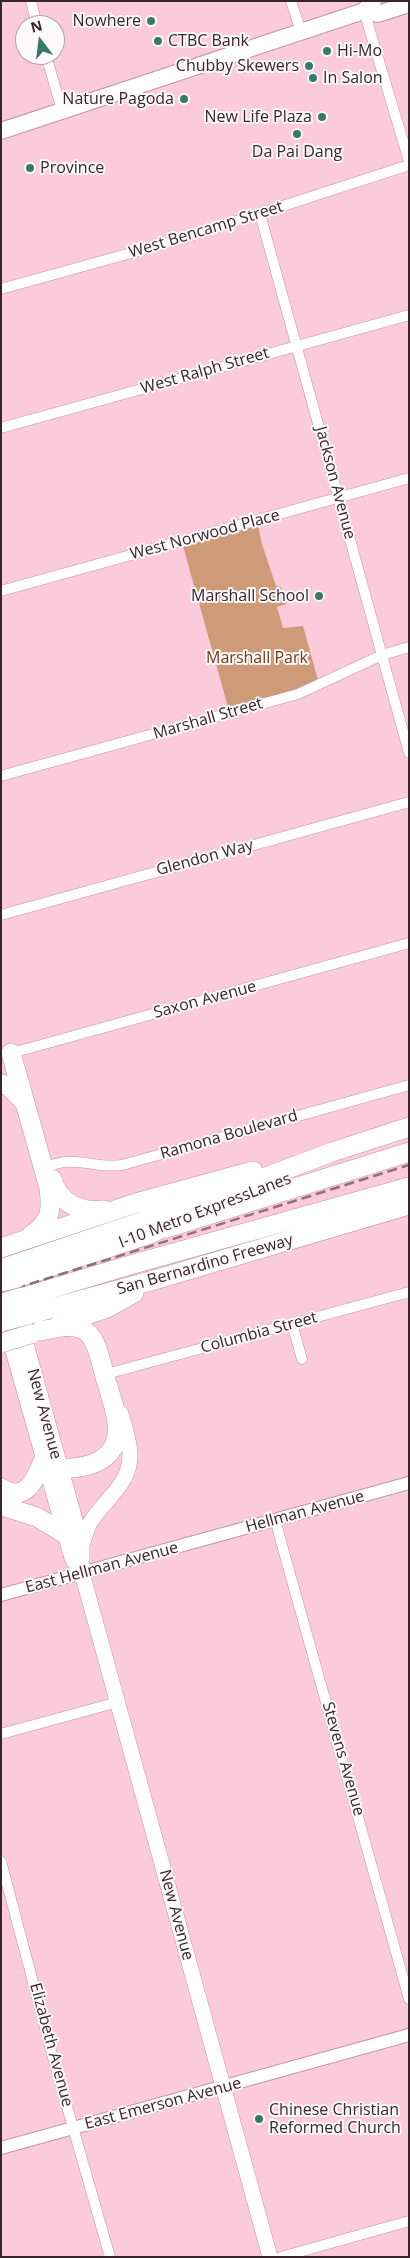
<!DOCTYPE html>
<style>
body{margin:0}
#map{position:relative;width:410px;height:2258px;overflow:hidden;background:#fbcadb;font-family:"Open Sans",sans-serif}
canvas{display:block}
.frame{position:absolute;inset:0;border:2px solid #38252c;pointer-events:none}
.north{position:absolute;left:15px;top:15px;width:50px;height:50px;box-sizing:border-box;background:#fef9fb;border:1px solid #afa4a8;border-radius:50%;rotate:345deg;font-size:14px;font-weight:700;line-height:20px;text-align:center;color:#38252c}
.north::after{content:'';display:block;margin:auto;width:18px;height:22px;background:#377969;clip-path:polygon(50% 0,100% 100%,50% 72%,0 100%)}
</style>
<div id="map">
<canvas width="410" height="2258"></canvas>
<div class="frame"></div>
<div class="north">N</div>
</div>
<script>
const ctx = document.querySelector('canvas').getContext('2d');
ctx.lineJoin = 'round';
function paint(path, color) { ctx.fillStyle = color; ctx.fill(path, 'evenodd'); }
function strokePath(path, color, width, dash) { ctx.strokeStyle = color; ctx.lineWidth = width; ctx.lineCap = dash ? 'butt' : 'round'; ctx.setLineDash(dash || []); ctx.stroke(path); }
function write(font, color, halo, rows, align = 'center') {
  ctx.font = font + ' "Open Sans",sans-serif'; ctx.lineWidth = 4; ctx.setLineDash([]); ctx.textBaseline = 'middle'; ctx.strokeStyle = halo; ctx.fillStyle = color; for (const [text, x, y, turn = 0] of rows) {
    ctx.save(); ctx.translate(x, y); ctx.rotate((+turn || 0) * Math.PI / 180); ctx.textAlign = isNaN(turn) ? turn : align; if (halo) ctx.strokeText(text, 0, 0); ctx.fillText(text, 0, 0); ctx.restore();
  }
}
const green = new Path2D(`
 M258,526L262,544L276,586L281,587L286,604L277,607L283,628L303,626L318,680L301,689L228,707L183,546Z`);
const minor = new Path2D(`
 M31,1L37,25
 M291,1L301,32
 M364,11L409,161
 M46,55L62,111
 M260,214L409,753
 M1,289L178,240L409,165
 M1,428L409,315
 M1,591L409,478
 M1,776L298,694L382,655L409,647
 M1,915L409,802
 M19,1051L409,943
 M49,1166C77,1155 93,1169 122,1165L409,1085
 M292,1324L302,1359
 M110,1373L409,1292
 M275,1520L409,1999
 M1,1734L118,1702
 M1,1861L52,2054L110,2257
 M281,2257L409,2221`);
const tertiary = new Path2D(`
 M1,1595L409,1483
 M1,2148L409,2035`);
const secondary = new Path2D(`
 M21,1326L82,1545V1573L270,2257
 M7,1330L72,1558L82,1573
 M82,1545C85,1538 86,1529 90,1523C105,1498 131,1485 130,1453C129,1440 125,1427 121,1414`);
const primary = new Path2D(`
 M364,11L378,14L409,4
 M1,131L364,11L373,1`);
const motorway = new Path2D(`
 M11,1053L49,1188C52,1212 51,1221 30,1236
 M1,1084L9,1086L23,1101
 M52,1179C59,1203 80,1213 104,1210
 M167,1228L409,1152
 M1,1248L136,1203L253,1171
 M13,1265L208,1199L332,1152L409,1127
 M17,1278L153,1233L178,1219
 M23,1297L130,1265L409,1187
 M27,1315L154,1280L409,1205
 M60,1324L107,1308L134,1293
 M40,1331C53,1329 70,1323 82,1329C98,1336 101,1365 106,1380C114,1408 131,1445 97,1462C85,1467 72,1469 59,1468
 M1,1488C25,1504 36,1479 43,1461
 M1,1502L5,1507L37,1517L65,1534`);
const rail = new Path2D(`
 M1,1293L409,1165`);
const motorwayBridge = new Path2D(`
 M1,1268L13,1265
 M1,1282L17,1278
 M1,1303L23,1297
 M1,1322L27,1315
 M1,1343L31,1334`);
const markers = [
 [151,21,5,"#377969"],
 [158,41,5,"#377969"],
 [327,51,5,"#377969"],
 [309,66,5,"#377969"],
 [313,78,5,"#377969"],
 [184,99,5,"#377969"],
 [322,117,5,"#377969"],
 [297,134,5,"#377969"],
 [30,168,5,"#377969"],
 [319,596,5,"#377969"],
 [259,2119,5,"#377969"]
];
const poiNames = [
 ["Nowhere",141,21],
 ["CTBC Bank",168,41,"left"],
 ["Hi-Mo",337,51,"left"],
 ["Chubby Skewers",299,66],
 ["In Salon",323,78,"left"],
 ["Nature Pagoda",174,99],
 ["New Life Plaza",312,117],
 ["Da Pai Dang",297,152,"center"],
 ["Province",40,168,"left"],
 ["Marshall School",309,596],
 ["Chinese Christian",269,2110,"left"],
 ["Reformed Church",269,2128,"left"]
];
const streetNames = [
 ["West Bencamp Street",206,230,-17],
 ["West Ralph Street",205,371,-16],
 ["Jackson Avenue",335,483,75],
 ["West Norwood Place",205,535,-15],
 ["Marshall Street",208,719,-16],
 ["Glendon Way",205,858,-15],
 ["Saxon Avenue",205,1000,-15],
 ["Ramona Boulevard",229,1135,-16],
 ["I-10 Metro ExpressLanes",205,1211,-21],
 ["San Bernardino Freeway",205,1265,-16],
 ["Columbia Street",259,1333,-15],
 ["New Avenue",44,1414,75],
 ["Hellman Avenue",305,1512,-15],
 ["East Hellman Avenue",102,1568,-15],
 ["Stevens Avenue",343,1759,74],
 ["New Avenue",176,1915,75],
 ["Elizabeth Avenue",51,2045,75],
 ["East Emerson Avenue",163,2104,-15]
];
const parkNames = [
 ["Marshall Park",257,658]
];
paint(green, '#ce9a77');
strokePath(minor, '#c394a5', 11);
strokePath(tertiary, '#c394a5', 14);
strokePath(secondary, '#c394a5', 16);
strokePath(primary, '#c394a5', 18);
strokePath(motorway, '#c394a5', 20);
strokePath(minor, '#fff', 10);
strokePath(tertiary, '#fff', 12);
strokePath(secondary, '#fff', 15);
strokePath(primary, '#fff', 16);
strokePath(motorway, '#fff', 19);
strokePath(rail, '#90707b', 2.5, [10, 5]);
strokePath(motorwayBridge, '#c394a5', 20, []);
strokePath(motorwayBridge, '#fff', 19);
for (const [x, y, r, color] of markers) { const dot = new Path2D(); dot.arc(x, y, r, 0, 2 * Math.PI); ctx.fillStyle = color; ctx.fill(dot); strokePath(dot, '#fef9fb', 2); }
write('16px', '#38252c', '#fef9fb', poiNames, 'right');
write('16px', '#38252c', '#fef9fb', streetNames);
write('16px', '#713c0f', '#fef9fb', parkNames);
</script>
